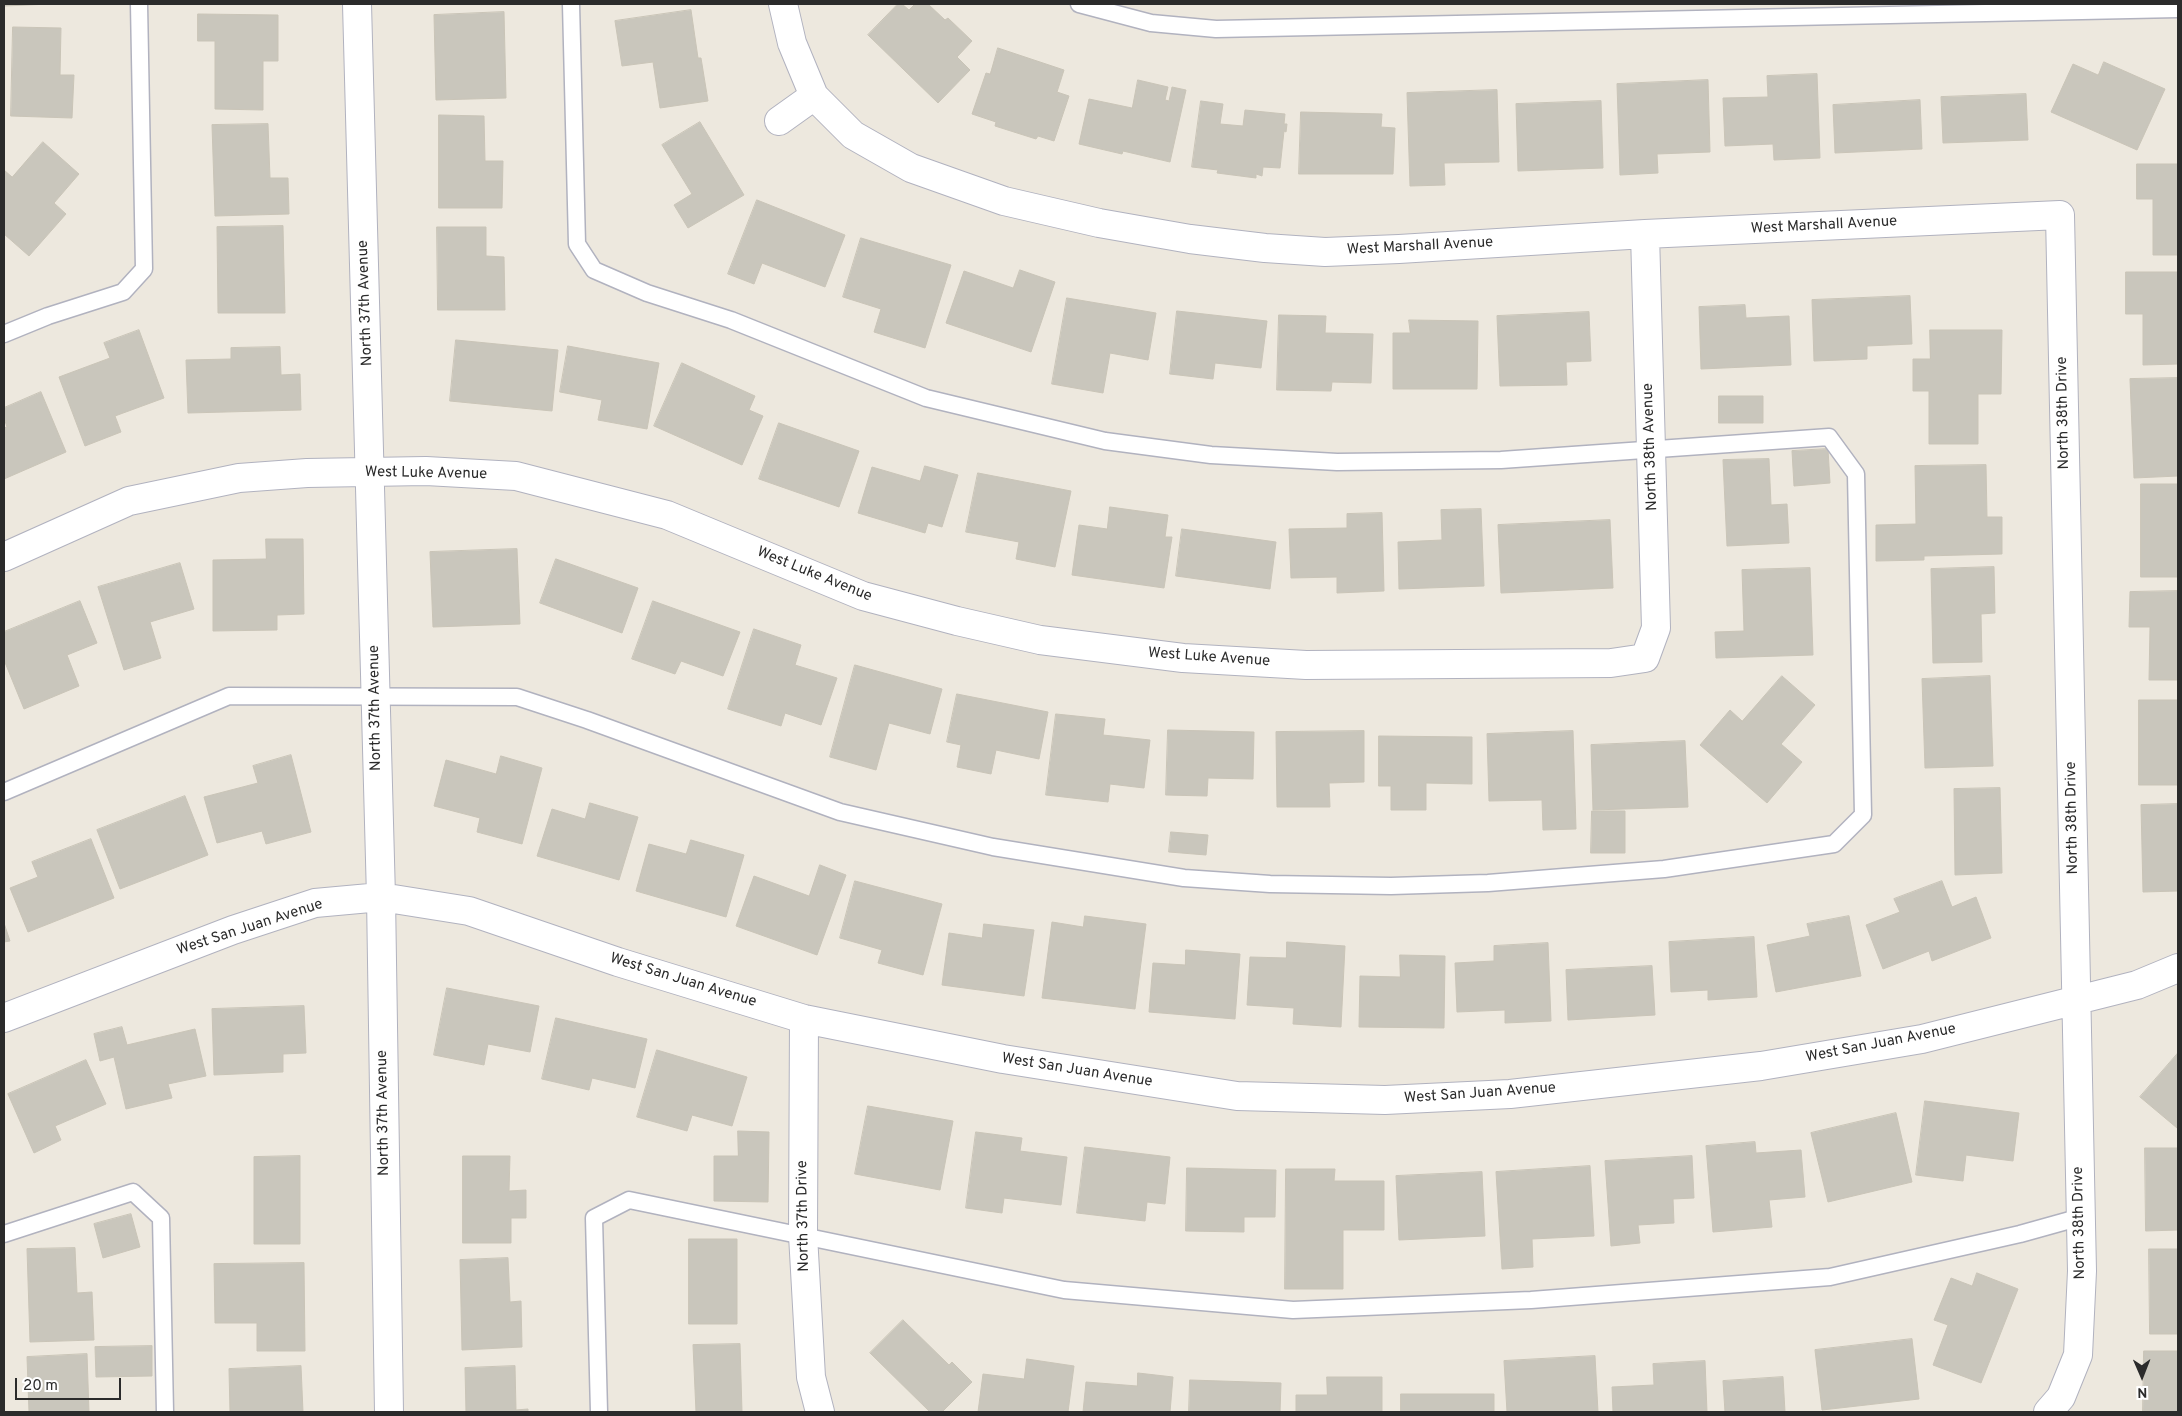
<!DOCTYPE html>
<style>
body{margin:0}
#map{position:relative;width:2182px;height:1416px;overflow:hidden;background:#ede8de;font-family:Overpass,sans-serif}
canvas{display:block}
.frame{position:absolute;inset:0;border:5px solid #2b2b2b;pointer-events:none}
.north{position:absolute;left:2117px;top:1351px;width:50px;height:50px;-webkit-text-stroke:4px #fff;paint-order:stroke;rotate:179deg;font-size:14px;font-weight:700;line-height:20px;text-align:center;color:#2b2b2b}
.north::after{content:'';display:block;margin:auto;width:18px;height:22px;background:#2b2b2b;clip-path:polygon(50% 0,100% 100%,50% 72%,0 100%)}
.scale{position:absolute;left:15px;top:1378px;width:106px;height:22px;box-sizing:border-box;border:2px solid #2b2b2b;border-top:0;padding-left:6px;font-size:15px;line-height:18px;white-space:nowrap;color:#2b2b2b;-webkit-text-stroke:4px #fff;paint-order:stroke}
</style>
<div id="map">
<canvas width="2182" height="1416"></canvas>
<div class="frame"></div>
<div class="north">N</div>
<div class="scale">20 m</div>
</div>
<script>
const ctx = document.querySelector('canvas').getContext('2d');
ctx.lineJoin = 'round';
function paint(path, color) { ctx.fillStyle = color; ctx.fill(path, 'evenodd'); }
function strokePath(path, color, width, dash) { ctx.strokeStyle = color; ctx.lineWidth = width; ctx.lineCap = dash ? 'butt' : 'round'; ctx.setLineDash(dash || []); ctx.stroke(path); }
function write(font, color, halo, rows, align = 'center') {
  ctx.font = font + ' Overpass,sans-serif'; ctx.lineWidth = 4.5; ctx.setLineDash([]); ctx.textBaseline = 'middle'; ctx.strokeStyle = halo; ctx.fillStyle = color; for (const [text, x, y, turn = 0] of rows) {
    ctx.save(); ctx.translate(x, y); ctx.rotate((+turn || 0) * Math.PI / 180); ctx.textAlign = isNaN(turn) ? turn : align; if (halo) ctx.strokeText(text, 0, 0); ctx.fillText(text, 0, 0); ctx.restore();
  }
}
const building = new Path2D(`
 M4,4H50L4,6Z
 M898,4H902L909,10L915,4H928L945,20L948,18L972,41L957,57L970,70L938,103L868,35Z
 M691,10L698,58H701L708,101L660,108L653,62L622,66L615,21Z
 M504,12L506,98L436,100L434,15Z
 M198,14L278,15V61H263V110L215,109V41H198Z
 M13,27L61,28L60,75H74L72,118L11,116Z
 M998,48L1064,70L1057,92L1069,96L1054,141L1038,136L1036,139L995,126L996,122L972,114L986,73L990,74Z
 M2104,62L2165,89L2137,150L2051,112L2073,64L2098,75Z
 M1817,74L1820,158L1774,160L1773,144L1725,146L1723,98L1768,97L1767,76Z
 M1138,80L1168,87L1165,100L1169,101L1172,87L1186,90L1170,162L1123,151L1122,154L1079,144L1089,99L1132,108Z
 M1708,80L1710,152L1657,154L1658,173L1620,175L1617,84Z
 M1497,90L1499,162L1444,163L1445,185L1410,186L1407,93Z
 M2026,94L2028,140L1943,143L1941,97Z
 M1920,100L1922,149L1835,153L1833,105Z
 M1201,101L1223,104L1220,124L1243,126L1245,110L1285,114L1284,124H1287L1286,132L1284,131L1280,168L1263,167L1262,176L1256,174V178L1217,173L1218,170L1192,167Z
 M1601,101L1603,168L1518,171L1516,104Z
 M1301,112L1382,114L1381,127L1395,128L1393,174H1299Z
 M439,115L484,116L485,161H503L502,208H439Z
 M700,122L744,195L688,228L674,205L692,194L662,145Z
 M268,124L270,178H288L289,214L215,216L212,125Z
 M43,142L79,174L54,203L66,214L29,256L4,234V170L12,177Z
 M2137,164H2178V255H2153V199H2137Z
 M757,200L845,235L825,287L762,263L754,284L728,274Z
 M283,226L285,313H218L217,227Z
 M437,227H486V256L504,257L505,310H438Z
 M861,238L951,265L925,348L874,332L881,309L843,297Z
 M1020,270L1055,282L1031,352L946,323L964,271L1013,288Z
 M2126,272H2178V364L2143,365V314H2126Z
 M1910,296L1912,344L1867,346V359L1814,361L1812,300Z
 M1067,298L1156,313L1148,360L1110,353L1103,393L1052,384Z
 M1745,305L1746,318L1789,316L1791,365L1701,369L1699,307Z
 M1177,311L1267,321L1261,368L1215,363L1213,379L1170,374Z
 M1589,312L1591,361L1566,362L1567,385L1500,386L1497,316Z
 M1279,315L1326,316L1325,333L1373,334L1371,383L1332,382L1331,391L1277,390Z
 M1409,320L1478,321L1477,389H1393V333H1410Z
 M139,330L164,398L115,416L121,432L85,446L59,377L110,358L104,343Z
 M1930,330H2002L2001,394H1978V444H1929V391H1913V359H1930Z
 M456,340L558,350L552,411L450,401Z
 M568,346L659,363L647,429L598,420L602,400L560,392Z
 M280,347L281,375L300,374L301,410L188,413L186,360L231,359V348Z
 M682,363L755,396L749,410L763,416L742,465L654,426Z
 M2178,378V476L2134,478L2130,379Z
 M41,392L66,452L4,479V428L7,427L4,418V408Z
 M1719,396H1763V423H1719Z
 M779,423L859,451L839,507L759,479Z
 M1828,449L1830,483L1794,486L1792,451Z
 M1769,459L1771,505L1787,504L1789,543L1727,546L1723,460Z
 M1986,465L1987,517H2002V554L1924,556V560L1876,561V525L1916,524L1915,466Z
 M925,466L958,475L942,527L928,523L925,533L858,513L872,467L920,481Z
 M978,473L1071,491L1055,567L1016,559L1019,542L966,532Z
 M2141,484H2178V577H2141Z
 M1110,507L1168,515L1165,537H1172L1164,588L1072,575L1079,525L1107,529Z
 M1481,509L1484,586L1399,589L1398,542L1442,540L1441,510Z
 M1382,513L1384,591L1337,593V577L1291,578L1289,529L1347,528V514Z
 M1610,520L1613,588L1501,593L1498,525Z
 M1182,529L1276,542L1270,589L1176,576Z
 M266,539H303L304,614L277,615V630L213,631V560L266,559Z
 M517,549L520,624L433,627L430,552Z
 M556,559L638,588L622,633L540,603Z
 M180,563L194,609L150,622L161,658L124,670L98,587Z
 M1994,567L1995,613L1981,614L1982,662L1933,663L1931,569Z
 M1810,568L1813,655L1716,658L1715,632L1744,631L1742,570Z
 M2178,591V680H2149L2150,627H2129L2130,592Z
 M80,601L97,643L67,655L79,686L24,709L4,660V632Z
 M653,601L740,632L723,676L681,661L675,674L632,659Z
 M754,629L801,645L795,665L837,678L821,725L785,713L781,726L728,709Z
 M855,665L942,689L930,734L889,723L876,770L830,757Z
 M1782,676L1815,705L1781,744L1802,762L1767,803L1700,745L1730,710L1742,721Z
 M1990,676L1993,766L1925,768L1922,679Z
 M957,694L1048,712L1039,759L996,750L991,774L957,767L961,745L947,742Z
 M2139,700H2178V785H2139Z
 M1056,714L1105,719L1103,735L1150,740L1144,788L1110,784L1108,802L1046,795Z
 M1168,730L1254,732L1253,779L1208,778L1207,796L1166,795Z
 M1364,731V782L1329,783L1330,807H1277L1276,732Z
 M1573,731L1576,829L1543,830L1542,800L1489,801L1487,734Z
 M1379,736L1472,737V784L1426,783V810H1391V786H1379Z
 M1685,741L1688,807L1593,810L1591,745Z
 M291,755L311,832L266,844L262,831L217,843L204,797L258,783L253,766Z
 M501,756L542,768L522,844L477,832L480,818L434,806L446,760L496,774Z
 M2000,788L2002,873L1955,875L1954,789Z
 M185,796L208,855L120,889L97,830Z
 M590,803L638,817L619,880L537,856L552,809L585,819Z
 M2178,804V891L2143,892L2141,805Z
 M1592,811H1625V853H1591Z
 M1171,832L1208,835L1206,855L1169,852Z
 M91,839L114,898L28,932L10,888L38,877L32,862Z
 M691,840L744,855L726,917L636,891L649,844L686,854Z
 M820,865L846,875L817,955L736,926L754,876L809,896Z
 M855,881L942,904L923,975L878,963L882,950L840,938Z
 M1942,881L1952,907L1976,897L1991,938L1932,961L1929,951L1883,969L1866,925L1900,912L1894,899Z
 M1085,916L1146,924L1135,1009L1042,998L1052,922L1083,927Z
 M1849,916L1861,976L1776,992L1767,945L1810,936L1807,924Z
 M4,923L10,941L4,942Z
 M984,924L1034,930L1024,996L942,985L949,933L982,938Z
 M1754,937L1757,997L1708,1000V990L1671,992L1669,942Z
 M1287,942L1345,946L1341,1027L1293,1024L1294,1008L1247,1005L1250,957L1286,958Z
 M1548,943L1551,1021L1505,1023V1010L1457,1012L1455,963L1494,961V946Z
 M1186,950L1240,954L1235,1019L1149,1012L1153,963L1185,965Z
 M1400,955L1445,956L1444,1028L1359,1027L1360,976L1400,977Z
 M1652,966L1655,1015L1568,1020L1566,970Z
 M447,988L539,1006L530,1052L488,1044L484,1065L434,1055Z
 M304,1006L306,1053L283,1054V1072L214,1075L212,1009Z
 M556,1018L647,1039L635,1088L592,1078L589,1090L542,1079Z
 M122,1027L127,1045L195,1029L206,1076L168,1084L172,1098L126,1109L114,1057L100,1061L94,1034Z
 M657,1050L747,1077L732,1126L692,1115L687,1131L637,1117Z
 M2178,1053V1126L2177,1128L2140,1097Z
 M86,1060L106,1104L55,1126L61,1140L34,1153L8,1094Z
 M1925,1101L2019,1113L2013,1161L1966,1155L1963,1181L1916,1175Z
 M868,1106L953,1121L940,1190L855,1174Z
 M1896,1113L1912,1182L1828,1202L1811,1133Z
 M738,1131L769,1132L768,1202L714,1201V1156H738Z
 M976,1132L1022,1138L1020,1151L1067,1157L1061,1205L1004,1198L1002,1213L966,1208Z
 M1755,1142L1756,1153L1801,1150L1805,1197L1769,1200L1772,1227L1713,1232L1706,1146Z
 M1085,1147L1170,1157L1165,1204L1147,1202L1145,1221L1077,1213Z
 M2145,1148H2178V1230L2146,1231Z
 M300,1156V1244H254V1157Z
 M463,1156H510L509,1191L526,1190V1218H511V1243H463Z
 M1692,1156L1694,1198L1673,1199L1674,1223L1638,1225L1640,1243L1611,1246L1605,1161Z
 M1590,1166L1594,1236L1532,1239L1533,1267L1502,1269L1496,1172Z
 M1187,1168L1276,1170L1275,1217H1244V1232L1186,1231Z
 M1286,1169H1335L1334,1181H1384V1230H1343V1289H1285Z
 M1482,1172L1485,1236L1399,1240L1396,1176Z
 M131,1214L140,1247L103,1258L94,1224Z
 M689,1239H737V1324H689Z
 M75,1248L77,1293L92,1292L94,1340L30,1342L27,1249Z
 M2149,1249H2178V1334H2150Z
 M508,1258L510,1302L521,1301L522,1347L462,1350L460,1260Z
 M304,1263L305,1351H257V1323H215L214,1264Z
 M1977,1273L2018,1289L1981,1383L1933,1365L1948,1325L1934,1320L1951,1278L1972,1286Z
 M903,1320L949,1365L952,1362L972,1382L942,1412H930L870,1353Z
 M1912,1339L1919,1399L1822,1410L1815,1350Z
 M740,1344L742,1412H696L693,1345Z
 M152,1346V1376L96,1377L95,1347Z
 M2144,1351H2178V1412H2143Z
 M87,1354L89,1412H29L27,1357Z
 M1595,1356L1598,1412H1507L1504,1361Z
 M1027,1359L1074,1366L1068,1412H978L983,1374L1024,1379Z
 M1705,1361L1707,1412H1613L1612,1387L1654,1385L1653,1364Z
 M301,1366L303,1412H230L229,1369Z
 M515,1366L516,1410L528,1409V1412H466L465,1368Z
 M1138,1373L1173,1377L1170,1412H1083L1086,1382L1137,1386Z
 M1327,1377H1382V1412H1296V1395H1327Z
 M1783,1377L1785,1412H1725L1723,1381Z
 M1190,1380L1281,1383L1280,1412H1189Z
 M1401,1394H1494V1412H1401Z`);
const service = new Path2D(`
 M1079,4L1151,23L1216,29L2178,9
 M4,334L48,316L123,292L144,269L139,4
 M4,792L229,696L517,697L587,720L840,812L993,847L1184,878L1270,884L1391,886L1488,883L1664,869L1834,844L1863,815L1856,474L1829,437L1501,460L1337,462L1211,455L1105,441L926,398L731,320L647,293L594,270L577,244L571,4
 M4,1234L133,1192L161,1218L165,1412
 M599,1412L594,1218L629,1200L1064,1290L1293,1310L1531,1300L1830,1277L2020,1234L2081,1217`);
const minor = new Path2D(`
 M357,4L381,897L389,1412
 M783,4L792,43L814,96L853,135L911,168L1004,201L1099,223L1190,239L1265,248L1325,252L1399,249L1645,234L2060,215L2082,1271L2078,1355L2061,1397L2048,1412
 M779,121L814,96
 M4,557L129,501L239,478L307,473L426,471L516,476L667,515L863,596L957,621L1040,640L1183,658L1306,665L1611,663L1645,658L1656,628L1645,234
 M4,1018L233,930L315,903L381,897L469,911L618,962L804,1019L1003,1059L1237,1096L1385,1100L1510,1094L1761,1066L1922,1039L2137,985L2178,968
 M804,1019L803,1235L811,1377L820,1412`);
const streetNames = [
 ["West Marshall Avenue",1824,226,-3],
 ["West Marshall Avenue",1420,247,-3],
 ["North 37th Avenue",366,303,-92],
 ["North 38th Drive",2064,413,-91],
 ["North 38th Avenue",1651,447,-92],
 ["West Luke Avenue",426,474,1],
 ["West Luke Avenue",814,575,22],
 ["West Luke Avenue",1209,658,4],
 ["North 37th Avenue",376,708,-91],
 ["North 38th Drive",2073,818,-91],
 ["West San Juan Avenue",250,928,-18],
 ["West San Juan Avenue",683,981,17],
 ["West San Juan Avenue",1881,1044,-11],
 ["West San Juan Avenue",1077,1071,9],
 ["West San Juan Avenue",1480,1094,-4],
 ["North 37th Avenue",384,1113,-91],
 ["North 37th Drive",804,1216,-91],
 ["North 38th Drive",2080,1223,-91]
];
paint(building, '#c9c6bc');
strokePath(building, '#c9c4b7', 1);
strokePath(service, '#b1b2bf', 19);
strokePath(minor, '#b1b2bf', 30);
strokePath(service, '#fff', 16);
strokePath(minor, '#fff', 28);
write('15px', '#2b2b2b', '#fff', streetNames);
</script>
